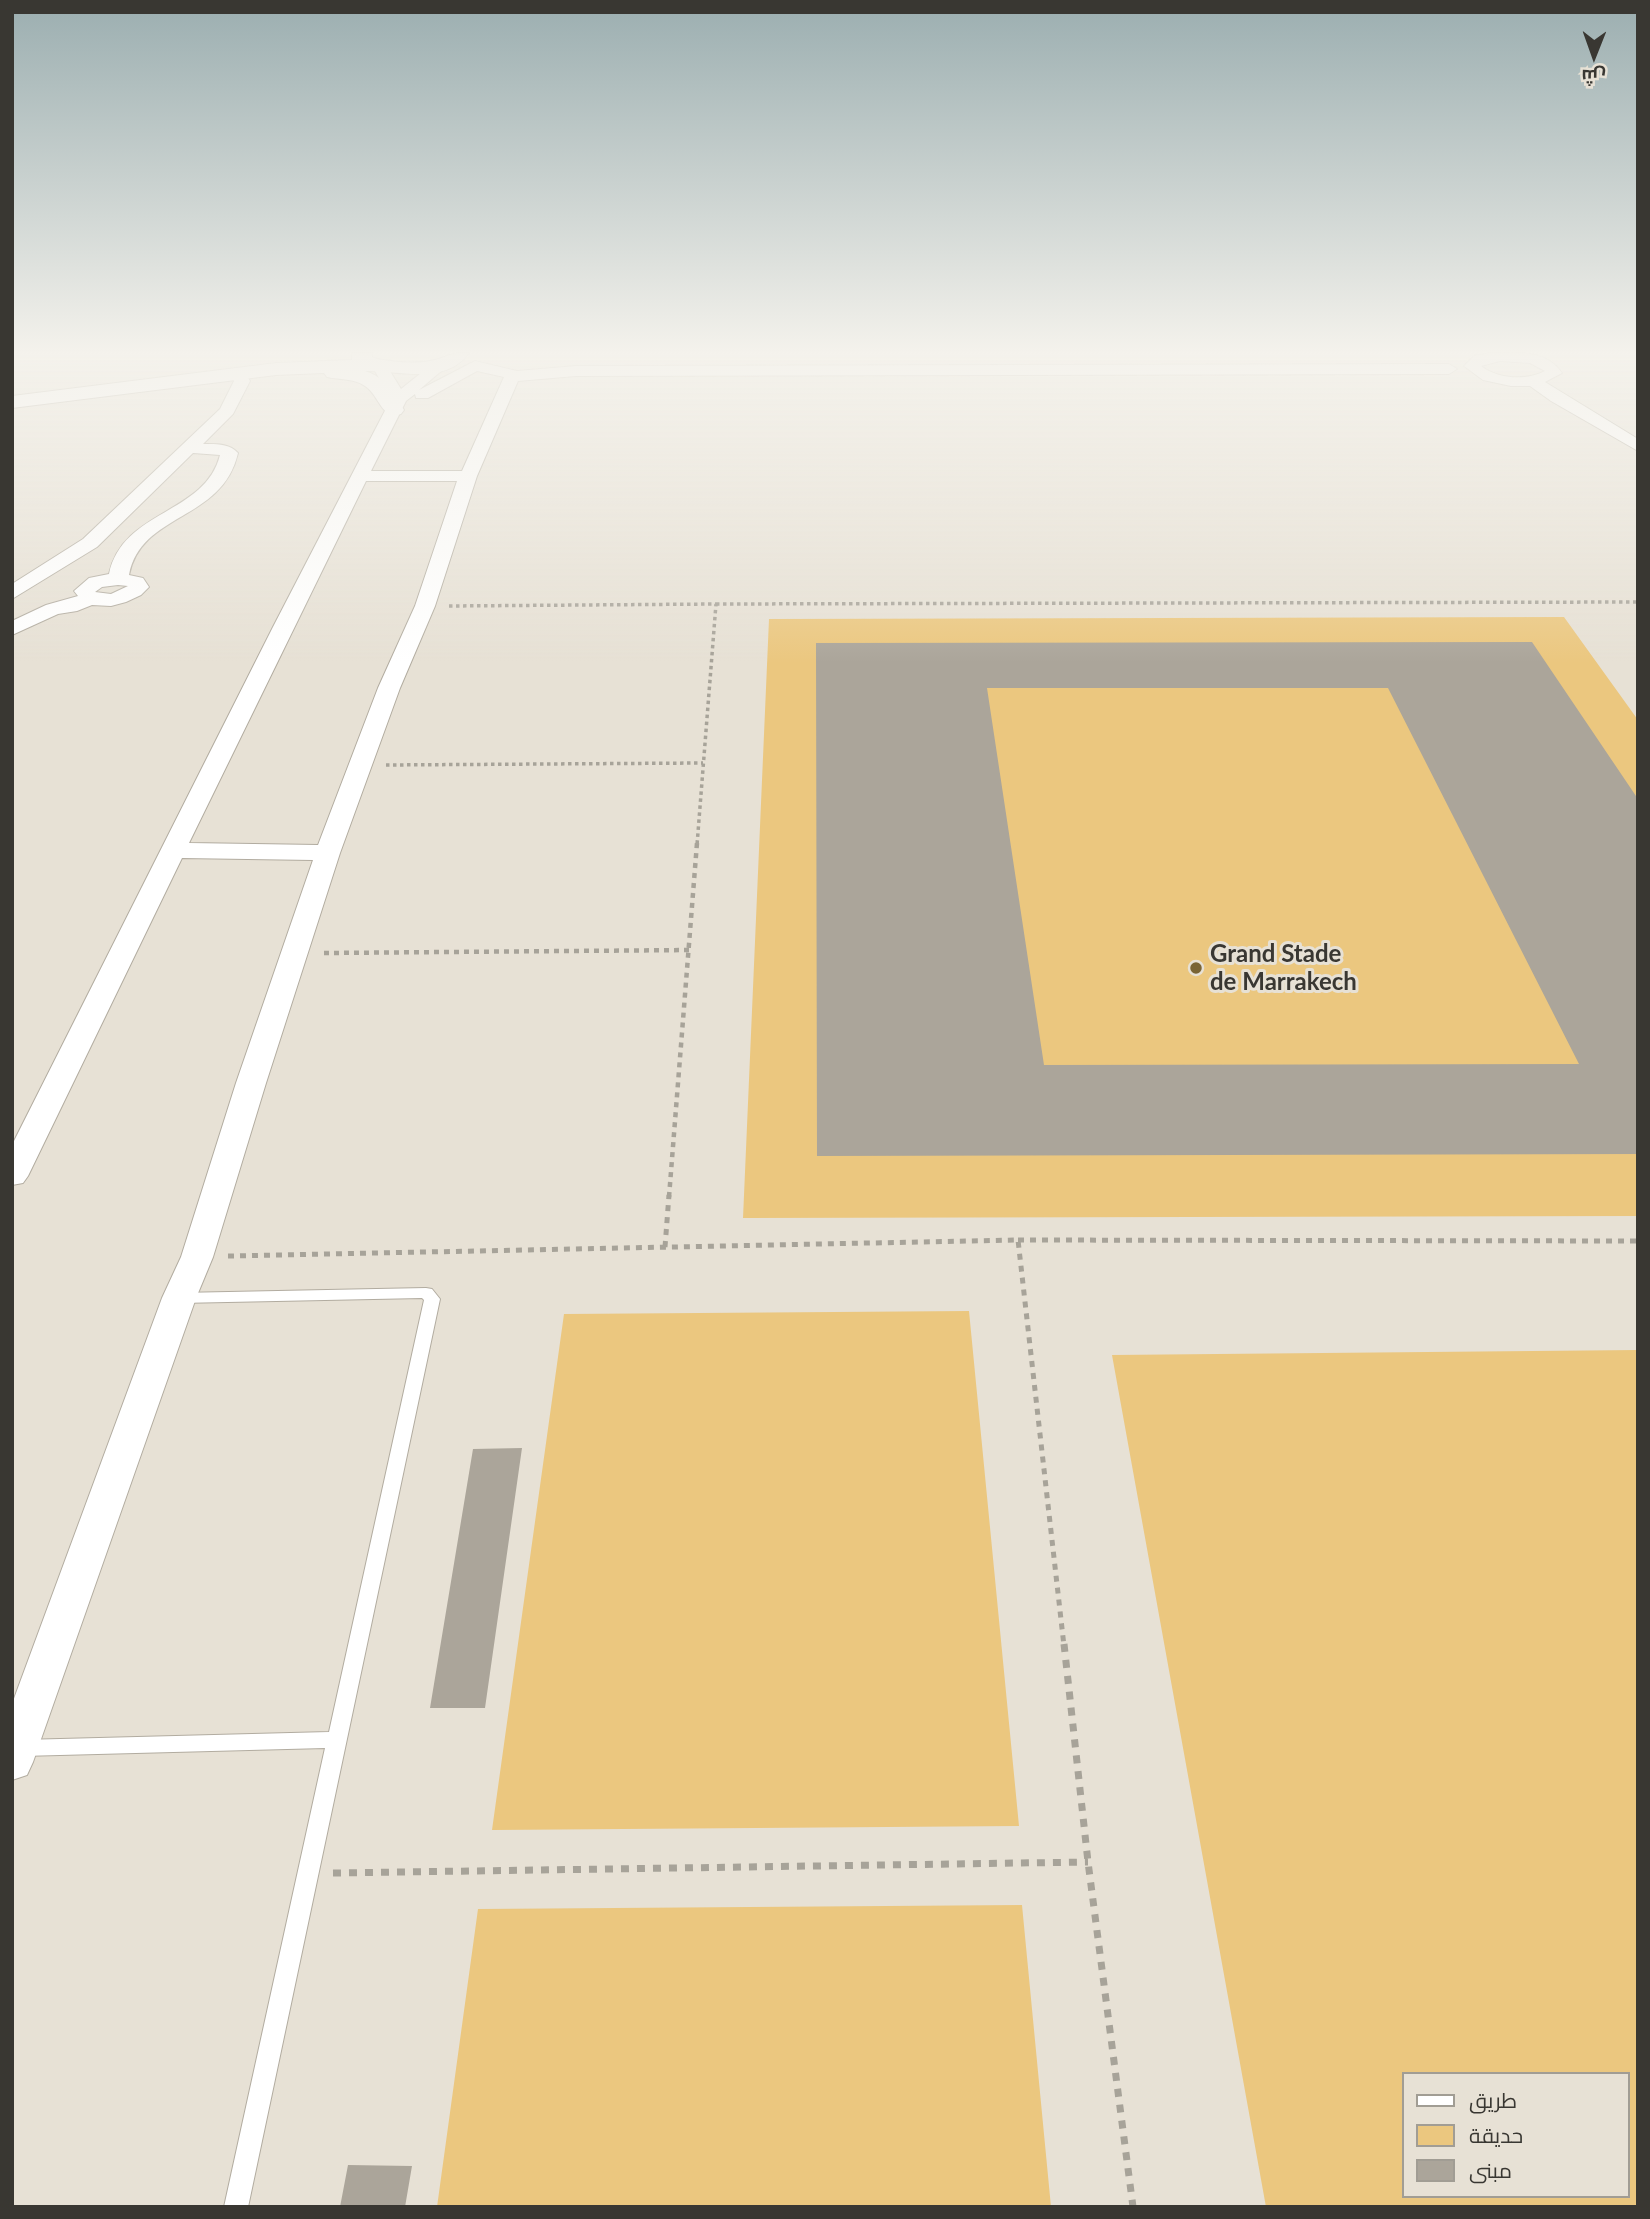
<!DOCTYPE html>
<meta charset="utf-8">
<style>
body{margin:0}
#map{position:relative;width:1650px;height:2219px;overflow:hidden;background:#e7e1d5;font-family:Lato,Cairo,sans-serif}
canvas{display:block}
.frame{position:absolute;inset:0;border:14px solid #393732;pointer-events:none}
.legend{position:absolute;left:1402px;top:2072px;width:228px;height:126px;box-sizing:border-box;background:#e7e1d5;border:2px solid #a19d94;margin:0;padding:9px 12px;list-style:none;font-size:21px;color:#393732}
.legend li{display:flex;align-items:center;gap:14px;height:35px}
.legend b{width:35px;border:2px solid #a19d94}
.north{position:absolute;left:1559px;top:21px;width:70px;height:70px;-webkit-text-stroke:5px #e7e1d5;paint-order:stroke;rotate:181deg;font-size:19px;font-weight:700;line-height:28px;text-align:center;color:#393732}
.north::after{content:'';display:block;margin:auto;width:24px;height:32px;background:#393732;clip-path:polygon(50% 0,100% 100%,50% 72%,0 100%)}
</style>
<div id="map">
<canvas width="1650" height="2219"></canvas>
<div class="frame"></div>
<ul class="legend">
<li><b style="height:9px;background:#fff"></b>طريق</li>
<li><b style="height:19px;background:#ebc77f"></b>حديقة</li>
<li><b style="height:19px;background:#aba59a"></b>مبنى</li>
</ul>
<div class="north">ش</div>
</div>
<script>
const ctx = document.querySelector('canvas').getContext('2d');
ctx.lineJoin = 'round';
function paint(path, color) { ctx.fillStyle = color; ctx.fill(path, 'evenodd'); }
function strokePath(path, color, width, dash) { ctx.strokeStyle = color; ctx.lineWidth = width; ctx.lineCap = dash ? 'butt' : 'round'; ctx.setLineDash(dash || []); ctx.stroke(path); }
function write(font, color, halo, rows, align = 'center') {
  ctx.font = font + ' Lato,sans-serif'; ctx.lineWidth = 6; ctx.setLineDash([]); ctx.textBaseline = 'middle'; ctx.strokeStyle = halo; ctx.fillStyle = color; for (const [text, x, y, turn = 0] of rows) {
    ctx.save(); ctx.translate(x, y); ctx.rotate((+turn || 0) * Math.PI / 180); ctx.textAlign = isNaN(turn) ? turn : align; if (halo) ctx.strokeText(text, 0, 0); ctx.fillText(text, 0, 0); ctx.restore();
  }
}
const green = new Path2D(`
 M1564,617L1638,720V1216L743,1218L769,619Z
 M969,1311L1019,1826L492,1830L564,1314Z
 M1638,1350V2207H1266L1112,1355ZM1403,2074H1627V2196H1403Z
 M1022,1905L1051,2207H437L478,1909Z`);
const building = new Path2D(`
 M1532,642L1638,799V1154L817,1156L816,643ZM987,688H1388L1579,1064L1044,1065Z
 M522,1448L485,1708H430L473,1449Z
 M348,2165L412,2166L405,2207H340Z`);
const pathFar3 = new Path2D(`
 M716,604L1638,602
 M449,606L716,604L697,845
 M386,765L703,763`);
const pathFar2 = new Path2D(`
 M324,953L691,950
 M669,1197L697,843`);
const pathFar1 = new Path2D(`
 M1018,1240L1638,1241
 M665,1247L669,1195
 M228,1256L1018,1240L1064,1646`);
const path = new Path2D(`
 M1064,1644L1088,1862L1133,2207
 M333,1873L1088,1862`);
const lane = new Path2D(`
 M426,1288L432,1289L440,1299L248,2207H224L325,1748L22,1756L15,1754L12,1748L15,1742L22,1740L329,1732L424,1300L422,1298L179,1303L173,1302L171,1298L173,1294L179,1293Z`);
const street = new Path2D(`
 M1490,353C1516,353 1546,349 1562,373L1545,382L1638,439V451L1551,401L1530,386H1511L1483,380L1464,366L1474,356ZM1500,361L1530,363L1545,371C1526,381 1498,379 1481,366Z
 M441,359L446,361L449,364L446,367L419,390L475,361L517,371L576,366L1449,364L1457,369L1449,374L576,376L518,381L477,476L435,606L400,688L340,853L266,1083L213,1257L196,1298L33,1762L27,1775L12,1780V1704L162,1298L181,1257L236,1083L313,860L182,858L28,1176L23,1183L12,1185V1145L273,627L391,399L372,366L380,361L385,363L401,389L436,361ZM477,371L504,377L462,471H371L406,401L415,394L416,398H428ZM366,481H457L415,606L378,688L318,845L189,843Z
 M239,369L244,371L250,381L233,414L203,444C215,444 229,443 238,453C222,522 141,512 129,575L143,578L149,587L141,595L126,602L111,606L92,605L77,611L58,614L12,635V621L46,605L78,596L74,591L89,578L109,574C123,509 205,515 220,455L193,453L97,547L12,599V584L83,539L220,409L234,381L231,374ZM118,585L128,586L111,594L95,592L102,587Z`);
const secondary = new Path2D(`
 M352,353H372V357L377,359C394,362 413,364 430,361C447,358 449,352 469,353C445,386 398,370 365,371C385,377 394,393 404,410L401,414C381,420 380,396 365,386C354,378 340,380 327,377L324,373L276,375L12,408V396L276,363L352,360Z`);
const markers = [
 [1196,968,7,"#7a6434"]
];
const poiNames = [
 ["Grand Stade",1210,954],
 ["de Marrakech",1210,982]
];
paint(green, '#ebc77f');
paint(building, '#aba59a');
strokePath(lane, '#b2aca0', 2);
strokePath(street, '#b2aca0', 2);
strokePath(secondary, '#b2aca0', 2);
strokePath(pathFar3, '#a7a399', 3.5, [3.5, 3.5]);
strokePath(pathFar2, '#a7a399', 4.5, [5, 5]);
strokePath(pathFar1, '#a7a399', 5, [6, 6]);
strokePath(path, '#a7a399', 7, [8, 8]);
paint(lane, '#fff');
paint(street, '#fff');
paint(secondary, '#fff');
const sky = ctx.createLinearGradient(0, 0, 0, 663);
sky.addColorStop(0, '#9baeb0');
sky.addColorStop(0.53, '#f4f2ec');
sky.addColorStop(1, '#f4f2ec00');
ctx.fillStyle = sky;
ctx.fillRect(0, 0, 1650, 663);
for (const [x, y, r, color] of markers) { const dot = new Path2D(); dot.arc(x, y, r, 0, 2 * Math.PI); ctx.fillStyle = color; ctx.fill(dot); strokePath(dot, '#e7e1d5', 2.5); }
write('bold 24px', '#393732', '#e7e1d5', poiNames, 'left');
</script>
